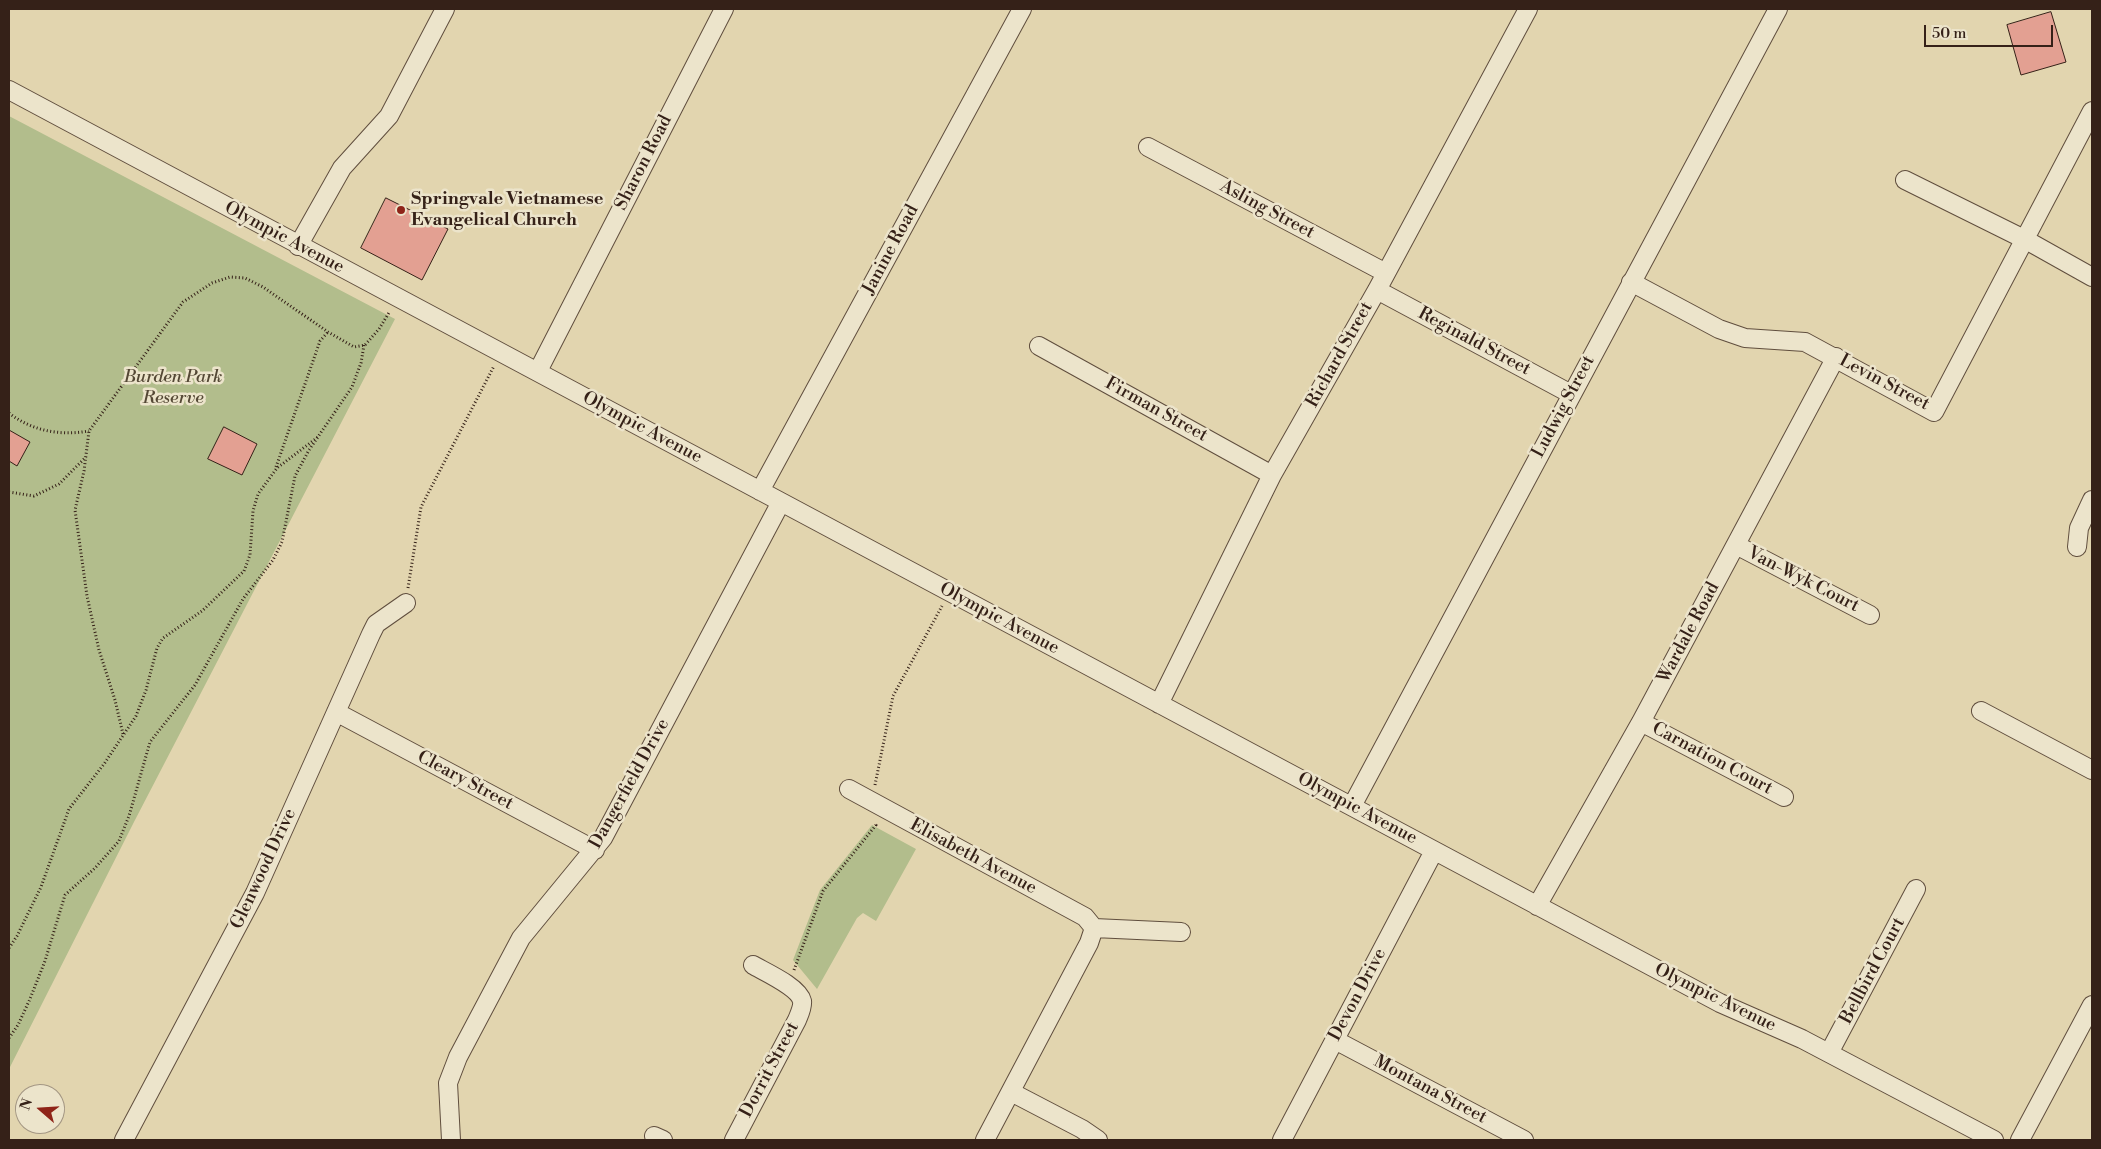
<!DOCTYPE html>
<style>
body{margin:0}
#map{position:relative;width:2101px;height:1149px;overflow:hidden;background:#e2d5af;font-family:"Libre Bodoni",serif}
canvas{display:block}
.frame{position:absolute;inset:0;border:10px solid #352118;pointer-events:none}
.north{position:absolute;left:15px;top:1084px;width:50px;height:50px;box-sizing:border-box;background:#ece4cb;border:1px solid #a39683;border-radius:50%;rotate:289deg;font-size:14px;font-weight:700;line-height:20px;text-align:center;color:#352118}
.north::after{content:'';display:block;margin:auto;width:18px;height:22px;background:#8f2418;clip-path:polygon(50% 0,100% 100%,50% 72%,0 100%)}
.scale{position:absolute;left:1924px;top:25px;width:129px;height:22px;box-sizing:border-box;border:2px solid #352118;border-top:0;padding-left:6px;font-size:15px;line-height:18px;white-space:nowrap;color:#352118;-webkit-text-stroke:4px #ece4cb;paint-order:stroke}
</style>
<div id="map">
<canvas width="2101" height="1149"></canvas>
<div class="frame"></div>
<div class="north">N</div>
<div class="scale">50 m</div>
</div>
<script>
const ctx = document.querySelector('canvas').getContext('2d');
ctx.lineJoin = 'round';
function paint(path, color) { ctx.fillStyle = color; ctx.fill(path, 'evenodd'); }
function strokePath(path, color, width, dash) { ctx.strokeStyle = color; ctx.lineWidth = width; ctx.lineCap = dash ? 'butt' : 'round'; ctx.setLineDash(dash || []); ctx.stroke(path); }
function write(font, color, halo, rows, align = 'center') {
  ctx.font = font + ' "Libre Bodoni",serif'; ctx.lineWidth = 5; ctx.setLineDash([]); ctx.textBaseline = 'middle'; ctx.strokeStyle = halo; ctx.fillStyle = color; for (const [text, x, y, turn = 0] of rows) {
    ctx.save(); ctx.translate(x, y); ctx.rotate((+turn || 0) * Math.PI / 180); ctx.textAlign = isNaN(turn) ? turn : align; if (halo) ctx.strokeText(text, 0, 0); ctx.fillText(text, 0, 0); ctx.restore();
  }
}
const green = new Path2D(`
 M9,116L395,319L135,820L9,1069Z
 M872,825L916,849L876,921L863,913L857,918L817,989L793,960L820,890Z`);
const building = new Path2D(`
 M2051,12L2066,62L2021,75L2007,25Z
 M386,198L448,229L422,280L361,248Z
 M224,427L257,444L242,475L208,459Z
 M9,430L30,442L17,466L9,461Z`);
const path = new Path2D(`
 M9,413C32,431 60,436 89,431
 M276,467L320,341L328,332
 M9,492L34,496L59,484L86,457
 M408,588L421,507L494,366
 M123,734L115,700L99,650L87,596L75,510L84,471L89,431L183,302L212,283L230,277L245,278L263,287L328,332L354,347L365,345L379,329L390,311
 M875,785L893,696L942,606
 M9,948L17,936L41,887L69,809L104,764L136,716L146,690L157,648L163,638L202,611L244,571L250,555L253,511L258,494L277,468L318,437
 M794,970L823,891L876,825L875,824
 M9,1038L18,1025L30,999L45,961L65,895L95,868L119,841L129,816L150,742L195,685L243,599L273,560L282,542L295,476L309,450L352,387L361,363L364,345`);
const street = new Path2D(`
 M9,90L1720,1003L1802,1039L1994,1140
 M1148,147L1386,273
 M1905,180L2026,240L2092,277
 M298,246L342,168L389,116L445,9
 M1631,282L1719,329L1745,338L1805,342L1934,412L2092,111
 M1377,290L1571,394
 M1039,346L1272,475
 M538,371L724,9
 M760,491L1022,9
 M1736,545L1870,615
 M2077,547L2079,528L2092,500
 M1159,704L1272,475L1377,290L1528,9
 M1981,711L2092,770
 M336,712L595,850
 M1641,722L1784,797
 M849,789L1085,917L1094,928L1181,932
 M1352,806L1778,9
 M1537,906L1641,722L1836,357
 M1335,1040L1524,1140
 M1829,1053L1916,889
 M1011,1092L1082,1129L1098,1140
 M654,1136L663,1140
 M124,1140L255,893L371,634L376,624L406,603
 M451,1140L448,1083L458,1057L521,938L603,838L781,502
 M734,1140L797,1020C799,1015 803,1007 802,1001C799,987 765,972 753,965
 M985,1140L1089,943L1094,928
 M1282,1140L1434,851
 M2020,1140L2092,1005`);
const markers = [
 [401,210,5,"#8f2418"]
];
const streetNames = [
 ["Sharon Road",644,163,-63],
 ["Asling Street",1267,210,28],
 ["Olympic Avenue",284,238,28],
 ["Janine Road",891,250,-62],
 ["Reginald Street",1474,342,28],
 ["Richard Street",1340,355,-61],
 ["Levin Street",1884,383,28],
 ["Ludwig Street",1564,407,-62],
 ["Firman Street",1156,410,29],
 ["Olympic Avenue",642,428,28],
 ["Van-Wyk Court",1803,580,27],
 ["Olympic Avenue",999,619,28],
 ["Wardale Road",1689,633,-62],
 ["Carnation Court",1712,759,28],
 ["Cleary Street",465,781,28],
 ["Dangerfield Drive",630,784,-61],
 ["Olympic Avenue",1357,809,28],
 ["Elisabeth Avenue",973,857,28],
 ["Glenwood Drive",264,869,-65],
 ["Bellbird Court",1873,971,-62],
 ["Devon Drive",1358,995,-62],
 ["Olympic Avenue",1715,998,26],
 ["Dorrit Street",770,1070,-62],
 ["Montana Street",1430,1090,28]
];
const poiNames = [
 ["Springvale Vietnamese",411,200],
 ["Evangelical Church",411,221]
];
const parkNames = [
 ["Burden Park",173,378],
 ["Reserve",173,399]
];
paint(green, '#b2bd8c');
paint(building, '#e3a092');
strokePath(building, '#352118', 1);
strokePath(street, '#604e3e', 20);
strokePath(path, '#352118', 3, [1, 2.5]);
strokePath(street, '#ece4cb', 18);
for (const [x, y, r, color] of markers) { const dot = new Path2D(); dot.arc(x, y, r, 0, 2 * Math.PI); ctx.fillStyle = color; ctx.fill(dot); strokePath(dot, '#ece4cb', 2); }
write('18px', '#352118', '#ece4cb', streetNames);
write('bold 18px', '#352118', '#ece4cb', poiNames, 'left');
write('italic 18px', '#544835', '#ece4cb', parkNames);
</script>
